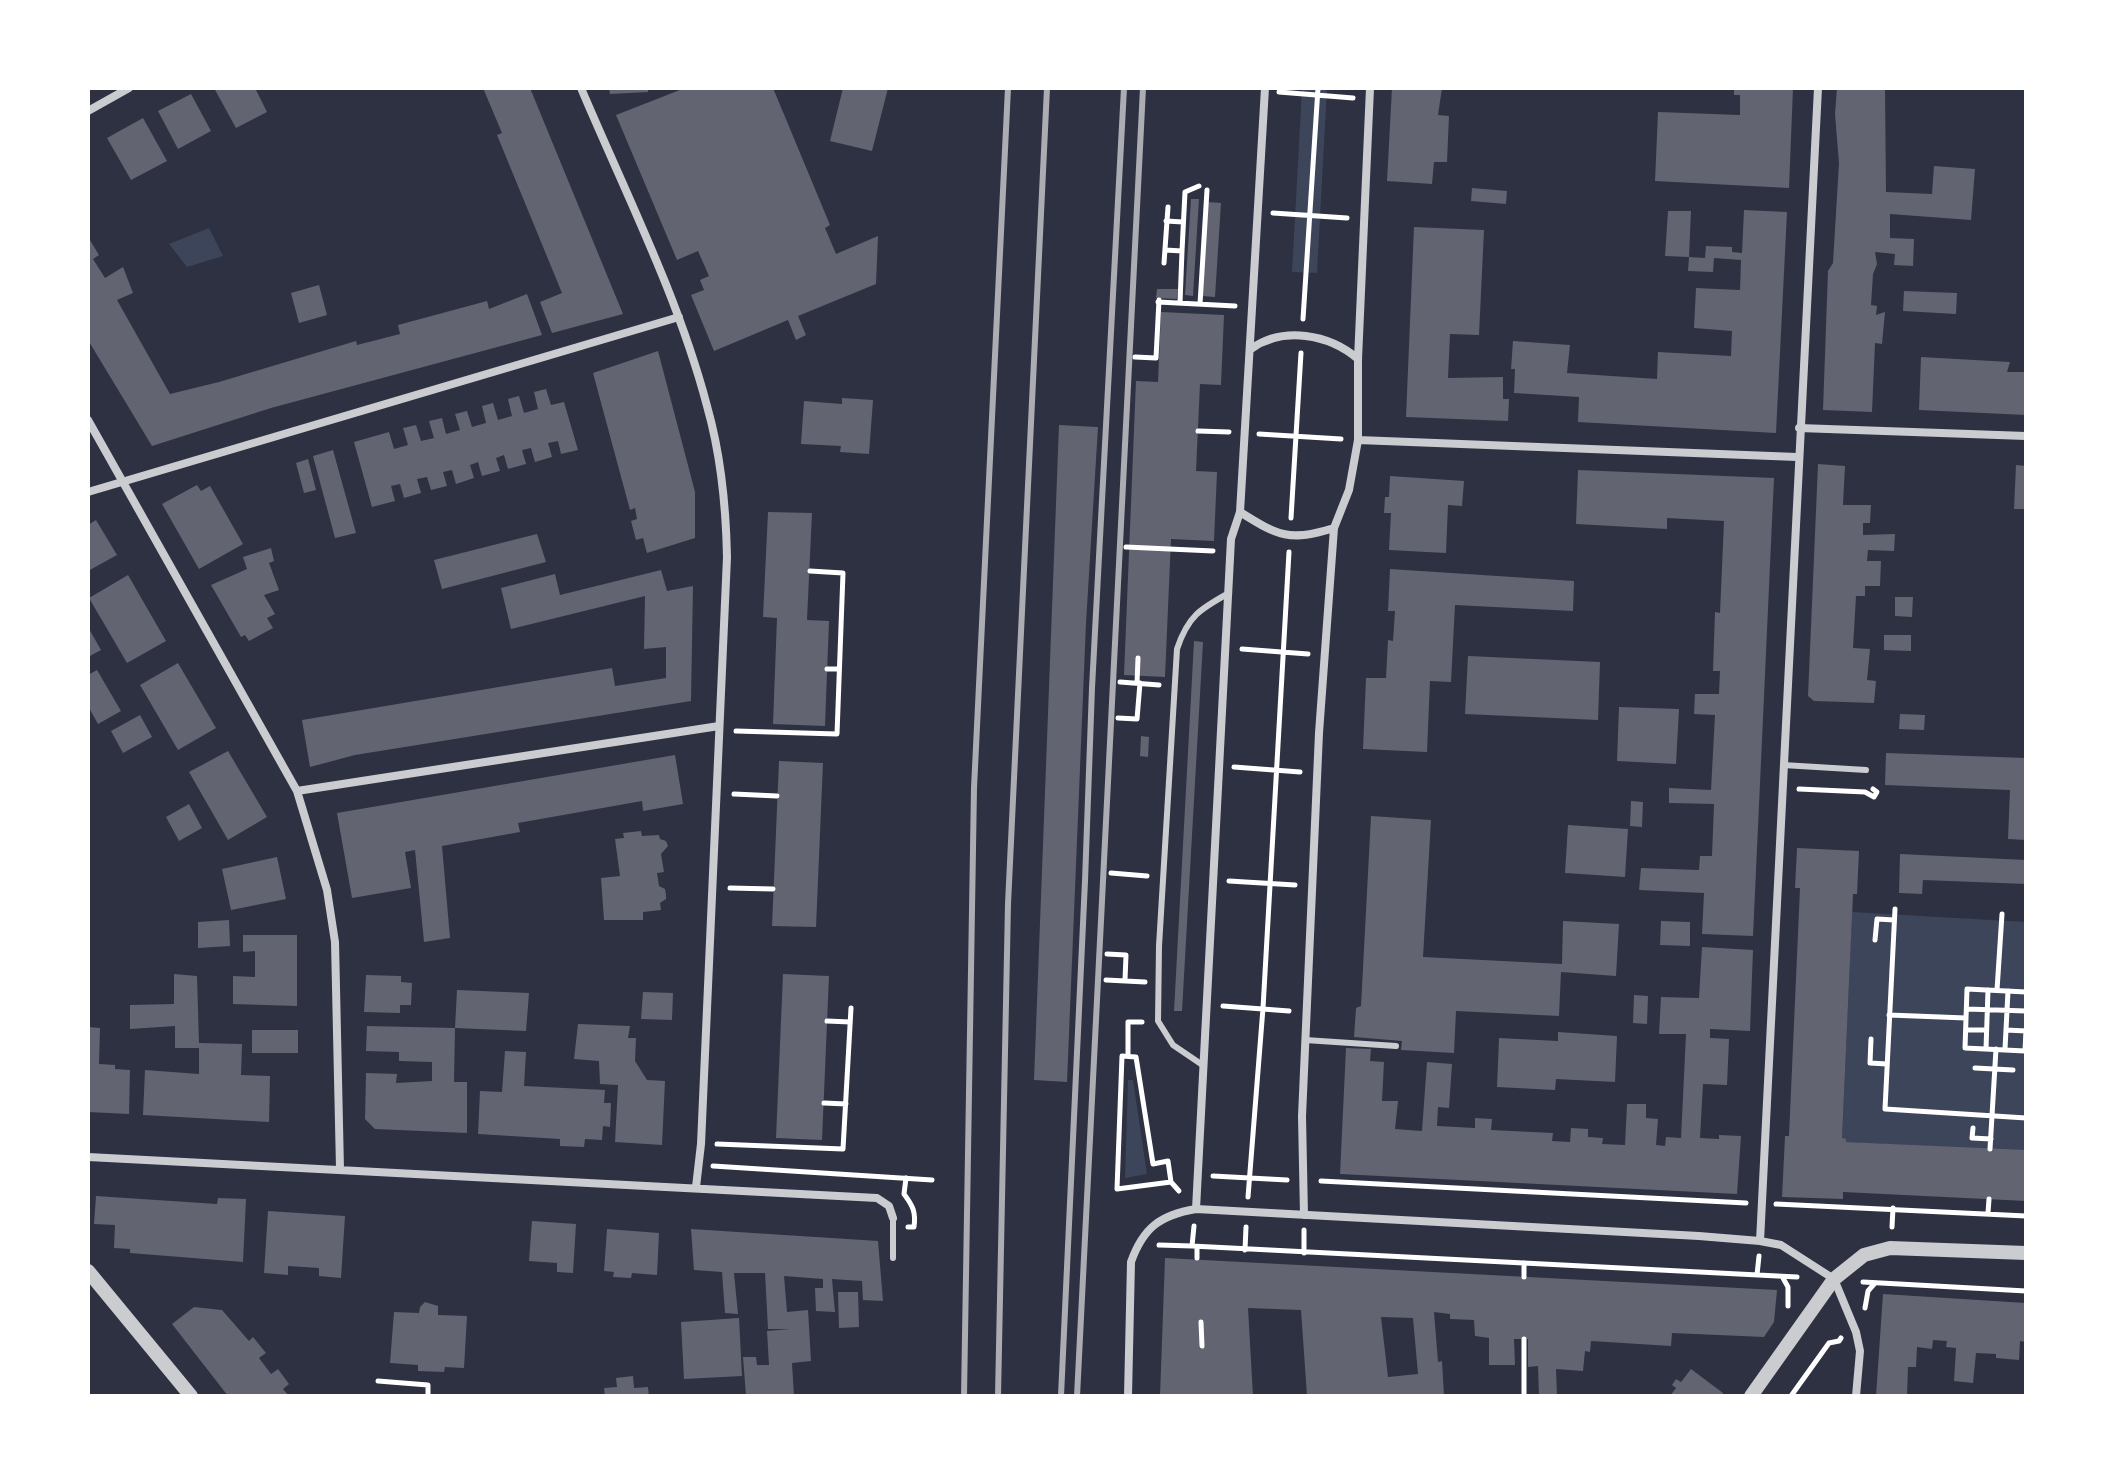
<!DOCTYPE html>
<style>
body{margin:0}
#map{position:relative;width:2114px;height:1484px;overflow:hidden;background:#2d3142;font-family:"Golos Text",sans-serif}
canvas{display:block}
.frame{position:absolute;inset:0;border:90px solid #fff;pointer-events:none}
</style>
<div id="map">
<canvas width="2114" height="1484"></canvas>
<div class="frame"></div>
</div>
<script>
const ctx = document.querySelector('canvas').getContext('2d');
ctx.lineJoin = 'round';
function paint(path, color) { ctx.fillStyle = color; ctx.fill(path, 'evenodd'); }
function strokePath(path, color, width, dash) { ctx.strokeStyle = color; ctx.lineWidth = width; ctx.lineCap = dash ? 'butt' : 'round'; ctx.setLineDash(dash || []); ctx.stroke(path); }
const green = new Path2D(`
 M1302,88H1327L1317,273L1292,272Z
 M209,228L223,256L187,267L169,244Z
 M1852,912L2026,922V1151L1846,1142L1842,1138Z
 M1128,1080H1133L1147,1174L1125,1178Z`);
const building = new Path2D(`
 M214,88H255L267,112L236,128Z
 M483,88H530L623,314L552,333L540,302L562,293L497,135L502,133Z
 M609,88H648V92L610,94Z
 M685,88H773L830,225L825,228L836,254L878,236L876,284L798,316L806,335L796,340L788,320L714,351L691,295L704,290L700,280L709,276L698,251L677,260L616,115Z
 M843,88H888L872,151L830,141Z
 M1392,88H1442L1438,115L1449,116L1447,162H1434L1432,184L1387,181Z
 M1734,88H1793L1789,188L1655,181L1658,112L1740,115V95H1734Z
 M1837,88H1885L1886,192L1932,194L1934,166L1975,169L1971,220L1890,214V238L1914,239L1913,266L1894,265L1895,254L1875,252L1877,264L1873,274L1871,305L1877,306L1876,315L1885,312L1882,344L1875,343L1872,412L1823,410L1828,271L1833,263L1839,163L1835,114Z
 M191,94L211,131L178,149L158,111Z
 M143,118L167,161L131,180L107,138Z
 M1472,188L1507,191L1506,204L1471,201Z
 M1191,199H1199L1193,296L1185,295Z
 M1207,202L1221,203L1215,297L1202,296Z
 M1744,210L1787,212L1776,433L1578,422L1579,397L1514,393L1515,369H1511L1513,341L1570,345L1567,373L1581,374L1657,379L1658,352L1731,356L1732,331L1694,328L1696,288L1740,290L1741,260L1714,258L1713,272L1688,271L1689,257L1665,256L1668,211H1691L1689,257L1705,258L1706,246L1732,247V252L1742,253Z
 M1414,227L1484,230L1479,335L1450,334L1448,378L1503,377V399H1509L1508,421L1406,417Z
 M88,237L99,255L93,259L105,278L123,267L133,293L117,300L170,394L219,382L356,341L357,345L400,334L398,325L487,301L489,309L527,294L542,335L271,408L152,446L88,340Z
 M319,285L327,315L299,323L291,293Z
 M1157,289H1178L1177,299L1156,298Z
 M1904,291L1957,293L1956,314L1903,311Z
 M1161,312L1224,315L1221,385L1200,384L1196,471L1217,472L1214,541L1171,539L1165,677L1124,675L1136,381L1158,382Z
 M658,351L695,492V538L647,553L643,538L636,540L631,521L637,519L635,508L630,510L593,373Z
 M1921,357L2010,362L2007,372H2026V415L1919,410Z
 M546,389L551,405L564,402L578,450L561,454L558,441L548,443L552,457L535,462L531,448L522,450L526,464L508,469L504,455L496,458L500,471L482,476L478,462L470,465L474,478L456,484L452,470L443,472L447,486L431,490L427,477L417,479L421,493L404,498L400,484L391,486L395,501L372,507L354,442L389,432L394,449L408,445L403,428L416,425L421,441L434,438L429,421L442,418L446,434L460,430L455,414L467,411L472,427L486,423L482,406L493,403L498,420L512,416L508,399L519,396L524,413L538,409L534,392Z
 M842,398L873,400L869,454L840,452L841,446L801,444L804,401L842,404Z
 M1059,425L1098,427L1086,623L1067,1082L1034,1080Z
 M333,450L356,533L335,538L313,456Z
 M308,459L316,490L304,493L296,463Z
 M1818,464L1845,466L1843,505H1871L1870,523H1863V535L1895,534L1894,551L1868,550L1867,561H1881L1880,586H1865V596H1856L1853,648L1870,649L1867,680L1876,681L1874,703L1814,701L1808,696Z
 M2016,465L2026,466V509H2014Z
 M1578,470L1774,478L1753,936L1702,934L1704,893L1639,890L1641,868L1699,870L1700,856H1712L1714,804L1669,803V788L1711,790L1715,715L1694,714L1695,694H1719L1720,671H1713L1715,612L1720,613L1724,521L1667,518V529L1576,524Z
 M1390,476L1464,481L1462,506L1448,505L1446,553L1389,550L1391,513H1384L1385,497H1389Z
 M197,485L201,491L210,486L243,544L199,569L162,504Z
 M768,512L812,513L807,620L829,621L825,726L773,724L777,618L763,617Z
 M96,520L117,555L88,571V525Z
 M537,534L546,562L442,589L434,560Z
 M271,548L274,561L269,563L279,590L264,595L275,614L267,618L273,628L249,641L245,635L241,637L211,585L247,569L243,557Z
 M1390,569L1574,581L1573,611L1455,605L1451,682L1430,681L1427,752L1363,749L1366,678H1386L1388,640L1393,641L1395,611H1388Z
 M661,570L667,591L693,586L691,701L355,755L310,767L302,720L612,668L615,686L666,678V647L644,649L645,596L511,629L501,588L555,574L560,595Z
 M128,575L166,641L127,663L89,598Z
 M1895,597H1913L1912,617L1895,616Z
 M88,627L101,650L88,657Z
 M1884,635H1911V651L1884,650Z
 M1194,641L1203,642L1182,1011H1174Z
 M1468,656L1600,662L1598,720L1465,714Z
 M178,663L216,728L178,750L140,685Z
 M97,670L121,711L98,724L88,706V675Z
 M1619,707L1679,709L1676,764L1617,761Z
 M1900,714L1925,715L1924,730L1899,729Z
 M140,715L152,737L123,753L111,731Z
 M1141,736L1149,737L1148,757L1140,756Z
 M228,751L267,817L228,840L189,772Z
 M1886,753L2026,758V840L2008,839L2010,790L1885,785Z
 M675,755L683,804L643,811L642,801L518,823L520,832L442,846L450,938L424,942L415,850L405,852L411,888L352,898L337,813Z
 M779,761L823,763L816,927L772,926Z
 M1631,801L1643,802L1642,827L1630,826Z
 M189,804L202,828L179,841L166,817Z
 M1371,816L1431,820L1423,957L1562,964L1563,921L1619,924L1616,976L1561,972L1559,1016L1456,1011L1454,1053L1401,1050L1402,1041L1354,1037L1356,1008L1361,1006Z
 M1568,825L1628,829L1625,877L1565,873Z
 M641,831L642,836L659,835L660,839L666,841L668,846L661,854L664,872L657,873L659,886L665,889L666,894V899L660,903L661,910L643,912V920H604L601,878L620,876L615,839L624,838L623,833Z
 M1797,848L1859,851L1857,894H1853L1842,1138L1846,1139V1142L2026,1150V1201L1843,1192V1199L1782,1197L1785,1136H1789L1800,888H1795Z
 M1900,854L2026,860V884L1923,880L1922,894L1899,893Z
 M277,857L286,899L231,910L222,869Z
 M229,920L230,946L198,948V922Z
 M1661,921L1690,922V946L1660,945Z
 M243,935H297V1006L233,1004V976L255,977V951L243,952Z
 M1702,947L1753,950L1750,1031L1710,1029V1038L1729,1039L1727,1085L1703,1084L1700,1138L1719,1139V1135L1741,1136L1737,1194L1340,1174L1346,1048L1371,1049L1370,1061L1384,1062L1382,1101H1398L1395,1129L1422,1131L1427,1062L1452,1064L1449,1108L1438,1107L1437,1126L1475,1128V1118L1492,1119L1491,1130L1553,1133L1552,1141L1570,1142L1571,1128L1588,1129V1137L1603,1138L1602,1144L1625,1145L1627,1104H1646V1118L1658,1119L1656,1145L1665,1146L1666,1137L1681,1138L1686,1034H1659L1661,997L1699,998Z
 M174,974L197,976L199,1043L242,1044L241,1075L270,1076L269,1122L143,1115L145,1070L199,1074V1048H175V1026L130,1029V1005L174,1004Z
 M783,974L829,976L822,1140L776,1138Z
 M366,975L401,976V982L412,983L411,1005H400V1013L364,1012Z
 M457,990L529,993L526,1031L455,1028Z
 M643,992L673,993L672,1020L641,1019Z
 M1634,995L1648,996L1647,1024L1633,1023Z
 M578,1024L630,1026L628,1038H636L635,1061L647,1080L665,1081L662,1145L615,1142L618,1085L600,1084L599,1061L574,1059Z
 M367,1026L455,1028L454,1082H467V1133L375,1129L365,1119L366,1073L397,1074L396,1083L432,1081V1062L399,1061V1052L366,1051Z
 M88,1027L100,1028L99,1064L115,1065V1069L130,1070L129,1114L88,1112Z
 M252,1030H298V1053H252Z
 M1558,1032L1617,1036L1615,1082L1556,1079L1555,1090L1497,1087L1499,1038L1558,1041Z
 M505,1051L526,1052L524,1086L605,1090L604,1103H611L610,1127L603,1126L602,1140L585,1139L584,1147L560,1146V1139L478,1134L480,1091L502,1092Z
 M96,1196L217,1204L218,1198L246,1199L243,1262L130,1253V1249L114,1248L115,1225L94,1224Z
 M268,1211L345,1216L341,1278L319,1276V1268L288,1266V1275L264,1273Z
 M532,1221L576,1224L573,1273L557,1272V1263L529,1261Z
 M607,1229L659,1233L657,1275L632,1273L631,1278L613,1277L614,1272L604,1271Z
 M691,1229L878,1241L883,1301L863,1300L862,1281L832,1279L835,1312L816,1311L815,1288H823V1279L784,1276L787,1312L808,1310L811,1361L792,1363L794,1396H746L743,1357H756L757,1365H769L767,1331L790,1329H768L765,1273H734L738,1314L725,1313L722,1272L694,1270Z
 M1165,1258L1777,1290L1774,1322L1764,1337L1672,1333L1671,1346L1591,1341L1590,1352L1585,1351L1583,1371L1556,1369L1557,1396H1539L1538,1366L1528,1367V1339H1514L1515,1365H1489V1338L1475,1336L1474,1320L1450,1319V1314L1434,1312L1438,1362L1442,1361L1444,1396H1307L1301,1310L1248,1308L1253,1396H1160ZM1381,1317L1413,1318L1418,1374L1388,1377Z
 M838,1292H858L859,1327L839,1328Z
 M1883,1294L2026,1303V1342L2020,1341L2019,1360L1996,1358V1354L1976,1353L1973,1383L1954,1381L1956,1348L1946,1347L1947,1341L1933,1340L1932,1349L1917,1347L1916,1367H1908L1907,1396H1876Z
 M425,1302L438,1306V1315L467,1316L464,1368L445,1367L444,1372L418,1371V1365L390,1363L394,1312L419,1313L420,1307Z
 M194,1307L222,1310L249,1341L253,1337L266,1353L259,1358L271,1374L278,1369L289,1384L283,1389L289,1396H228L172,1324Z
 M739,1318L742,1376L684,1379L681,1322Z
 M1691,1369L1723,1393L1721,1396H1670L1676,1388L1672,1385L1676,1379L1681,1382Z
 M633,1376L634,1388L648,1387L649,1396H605L604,1388L617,1387L616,1378Z`);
const path = new Path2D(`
 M1279,92L1353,98
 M1273,213L1347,218
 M1166,221L1183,222
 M1165,250L1182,251L1185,192L1199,186
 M1164,263L1168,207
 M1158,302L1235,306
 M1180,303L1182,251
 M1200,304L1207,190
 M1303,319L1318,88
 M1135,357L1156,358L1159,300
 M1198,431L1229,432
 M1259,434L1341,439
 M1291,518L1301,353
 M1126,547L1213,551
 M1242,649L1308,654
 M827,669H839
 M1120,682L1159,685
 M1137,683L1138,658
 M1118,718L1137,719L1140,683
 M736,731L837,734L843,573L810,571
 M1234,767L1300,772
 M1799,789L1865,792L1874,797L1877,792L1873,789
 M734,794L777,796
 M1111,873L1147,876
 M1229,881L1295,885
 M730,888L773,889
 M1895,909L1885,1109L2026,1118
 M1875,940L1877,919L1894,920
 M1107,954L1126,955L1125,980
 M1106,980L1145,982
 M1997,990L2002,914
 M2026,992L1967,989L1965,1048L2025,1051L2026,1029
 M1223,1006L1289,1011
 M1967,1009L2026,1011
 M1889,1015L1966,1018
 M827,1021L850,1022
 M1966,1030H1986
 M2006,1030L2026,1031
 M1871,1039L1870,1063L1887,1064
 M1986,1049L1988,990
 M2005,1049L2008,991
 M1128,1055V1022H1142
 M1975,1068L2013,1070
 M824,1103L846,1104
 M1973,1128L1972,1138L1991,1139
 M717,1144L843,1149L851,1008
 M1990,1149L1996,1049
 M713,1166L932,1180
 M1213,1176L1287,1180
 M906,1178L904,1194C913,1206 916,1212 914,1227H908
 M1321,1181L1746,1203
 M1171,1182L1117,1189L1122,1056L1136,1057L1153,1164L1168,1161L1171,1182L1179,1191
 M1248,1197L1263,1008L1289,552
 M1776,1204L2026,1216
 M1988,1213L1989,1199
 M1194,1226L1192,1246L1797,1277
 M1892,1227L1893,1208
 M1304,1230V1253
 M1159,1245L1192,1246
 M1245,1250L1246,1227
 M1197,1258V1247
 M1757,1275L1759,1256
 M1524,1277V1263
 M1783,1278L1788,1287V1306
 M1863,1282L2026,1291
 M1865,1308L1868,1291L1875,1283
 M1201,1322L1202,1346
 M1524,1339V1396
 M378,1381L428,1385V1396
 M1791,1396L1829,1343L1839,1341L1841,1338`);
const service = new Path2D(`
 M1783,765L1866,770
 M1305,1040L1396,1046
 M1204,1066L1173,1045L1158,1021L1159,946L1177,649C1188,616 1200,609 1229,593
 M893,1258V1218`);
const minor = new Path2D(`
 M581,88C625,192 678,296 707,406C721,455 726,506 727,557L701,1144L696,1187
 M88,111L129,88
 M1251,349C1283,326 1329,334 1358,359
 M88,420L297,791L327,890L335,942L340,1169
 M1799,428L2026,436
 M1358,440L1797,457
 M88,492L679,317
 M1240,512C1278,536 1290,542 1334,528
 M297,791L719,726
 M88,1157L877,1198L889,1206L893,1218
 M1196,1209L1231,539L1240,512L1265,88
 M1304,1215L1302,1116L1319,733L1334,528L1349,490L1358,440V359L1370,88
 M1760,1241L1818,88
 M1128,1396L1131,1262C1143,1228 1160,1215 1196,1209L1699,1236L1760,1241L1781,1245L1834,1279L1856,1332L1860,1351L1856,1396`);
const tertiary = new Path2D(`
 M88,1271L191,1396
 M1751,1396L1834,1279L1864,1255L1890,1248L2026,1253`);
const rail = new Path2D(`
 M964,1396L974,788L1008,88
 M998,1396L1008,904L1047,88
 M1061,1396L1085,881L1092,688L1124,88
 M1077,1396L1143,88`);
paint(green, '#3c4559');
paint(building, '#626471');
strokePath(path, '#fff', 5);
strokePath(service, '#caccd0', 6);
strokePath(minor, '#caccd0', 8);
strokePath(tertiary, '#caccd0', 14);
strokePath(rail, '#abadb3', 6);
</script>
